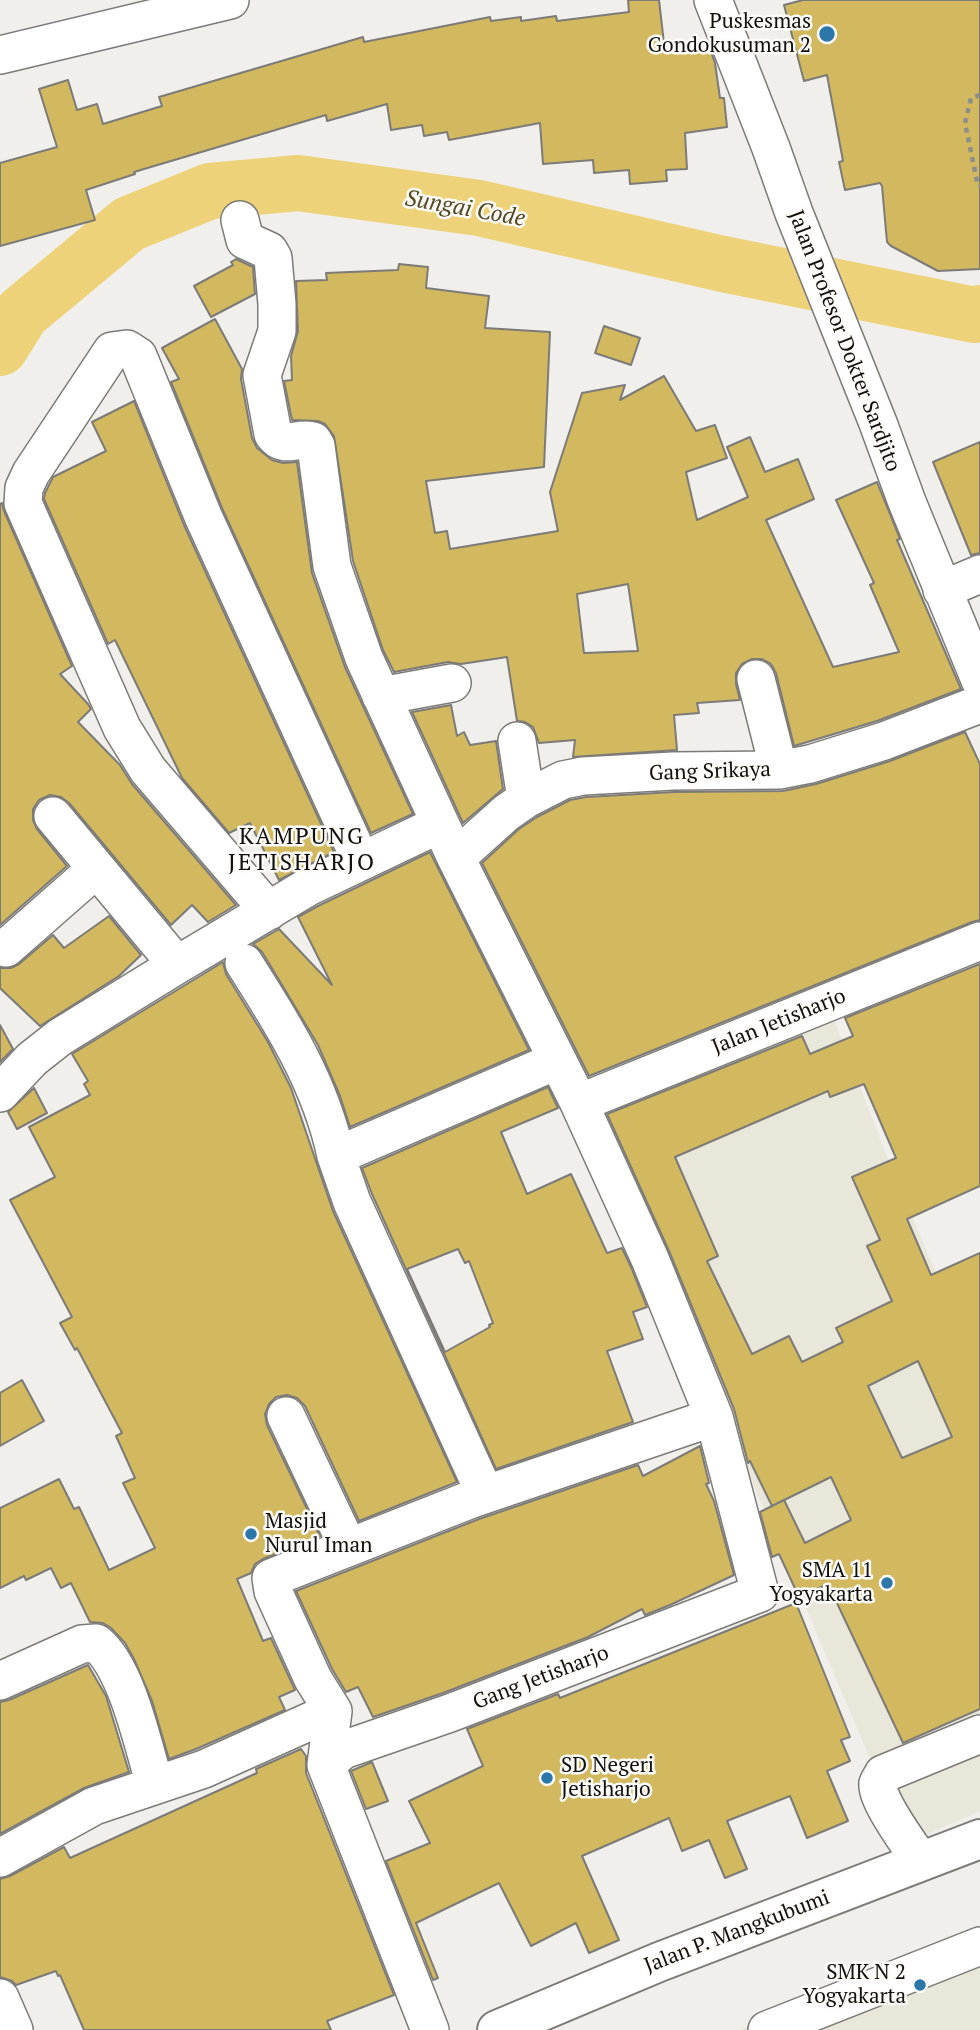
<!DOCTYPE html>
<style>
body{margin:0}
canvas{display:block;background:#f0efeb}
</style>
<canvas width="980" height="2030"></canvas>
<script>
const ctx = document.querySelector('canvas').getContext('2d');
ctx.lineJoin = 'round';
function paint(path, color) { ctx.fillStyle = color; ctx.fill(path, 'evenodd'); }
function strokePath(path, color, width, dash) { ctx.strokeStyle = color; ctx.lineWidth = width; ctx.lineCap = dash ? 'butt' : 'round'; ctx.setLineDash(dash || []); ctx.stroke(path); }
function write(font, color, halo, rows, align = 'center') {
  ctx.font = font + ' "PT Serif",serif'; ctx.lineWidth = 5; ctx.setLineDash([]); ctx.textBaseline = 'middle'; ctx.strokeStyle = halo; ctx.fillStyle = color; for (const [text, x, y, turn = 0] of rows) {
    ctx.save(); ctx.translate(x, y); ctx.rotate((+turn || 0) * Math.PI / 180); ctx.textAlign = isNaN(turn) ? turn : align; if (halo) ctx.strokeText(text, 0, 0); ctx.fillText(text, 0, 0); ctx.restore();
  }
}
const built = new Path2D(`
 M831,1012L898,1185L972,1355L980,1352V1811L906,1843L598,1120L603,1103Z
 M980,1941V2030H740Z`);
const river = new Path2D(`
 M0,348L22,313L129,224L210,191L298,183L479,208L723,264L975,315L980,313`);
const building = new Path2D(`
 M628,0H659L665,52L678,50V53L710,49L715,63L720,98H724L727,127L685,133L687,169L666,170L667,181L630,184L629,170L594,173L593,160L543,164L540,123L449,140L447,132L424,136L422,125L391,130L387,104L327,121L326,115L134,172L135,174L86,190L95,220L0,246V163L57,147L39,89L68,80L77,110L97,104L103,124L162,106L159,97L363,37L364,42L490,17L491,21L521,17V21L556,16L557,21L629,12Z
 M803,0H980V269L938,271L891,246L887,242L882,186L880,183L845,190L839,162L843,161L827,75L804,81L784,5Z
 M236,259L253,267L255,294L211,317L194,286L233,265L231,262Z
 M399,264L428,267L426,288L489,296L485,328L550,332L544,467L426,481L435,533L447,531L450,549L558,531L550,492L582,393L625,385L620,400L664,376L696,431L715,425L727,458L686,472L697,520L748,497L727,447L750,437L765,472L798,459L814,499L766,520L833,667L899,652L870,585L874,583L836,500L877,482L900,539L897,540L961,689L877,721L794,746L776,673L771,664L762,659H752L742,664L736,673V684L740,700L697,703L699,713L674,715L677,750L573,757L575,740L539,743L533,727L525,722L517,721L507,657L461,664L448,662L394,672L383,650L353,561L334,436L325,424L318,421L292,420L284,381L292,380L291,356L298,331L296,281L327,280L326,273L398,270ZM628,584L638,651L584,653L577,594Z
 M215,319L242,369L241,379L252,438L257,448L272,460L283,463L297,462L312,573L345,667L413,814L371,833L222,508L171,382L179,379L162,348Z
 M604,326L640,338L631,365L595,353Z
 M134,401L184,525L334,852L279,880L250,823L229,833L182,778L115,640L108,644L44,499L45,493L53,477L106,451L92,422Z
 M980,442V553L971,555L933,462Z
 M2,503L4,511L72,666L60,674L88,704L91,709L78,722L120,765L132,784L236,905L208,922L192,905L171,925L69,803L61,797L50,795L39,800L33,809V820L37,829L67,866L0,925V504Z
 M451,705L457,736L464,732L470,745L496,741L503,789L463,823L412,712Z
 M965,732L980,764V920L972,922L589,1076L482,863L519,829L537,817L570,800L586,797L674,792L783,791L816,784L890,761Z
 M430,852L529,1050L350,1127L340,1096L318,1045L276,975L262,952L253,944L279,929L332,985L298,917L318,906Z
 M109,916L141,955L119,976L40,1026L0,988V968H11L19,964L53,935L64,948Z
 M223,962L226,974L268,1042L291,1088L333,1211L457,1482L359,1521L305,1406L297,1398L287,1395L276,1397L269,1404L265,1414L267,1425L320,1536L263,1559L255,1564L251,1573L237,1579L263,1641L271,1638L295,1690L279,1697L285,1710L196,1749L169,1759L152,1701L134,1659L125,1643L111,1628L103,1623L90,1622L71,1583L61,1588L51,1568L26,1580L24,1576L0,1588V1508L59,1479L74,1509L79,1507L109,1570L155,1548L123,1483L135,1478L116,1436L122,1433L77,1348L75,1350L60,1323L72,1317L10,1200L55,1177L29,1127L90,1095L84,1084L88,1081L72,1054Z
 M980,964V1186L907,1219L931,1275L980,1253V1709L903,1743L828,1584L799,1597L779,1554L772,1557L760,1512L784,1500L805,1543L851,1520L831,1477L772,1506L750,1461L748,1463L734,1409L669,1251L607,1114L802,1036L810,1054L853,1036L845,1018ZM864,1084L896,1158L852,1177L880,1240L867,1246L892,1301L836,1328L843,1342L802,1362L789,1336L752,1354L707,1261L718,1256L675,1157L828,1091L830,1097ZM918,1361L952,1437L902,1458L868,1386Z
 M0,1025L13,1049L0,1062Z
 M548,1087L558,1108L501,1132L527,1194L571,1174L607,1253L622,1248L631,1267L647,1307L633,1312L643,1339L607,1351L633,1422L496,1469L372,1194L362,1168ZM458,1249L465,1263L469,1261L493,1323L489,1325L490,1327L445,1352L407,1269Z
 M34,1088L47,1113L17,1129L8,1112Z
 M22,1380L44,1421L0,1446V1393Z
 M700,1446L709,1483L706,1484L714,1501L734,1575L670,1605L645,1615L642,1609L588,1637L443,1693L373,1717L358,1687L346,1692L332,1669L296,1591L479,1519L638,1465L643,1476Z
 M796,1603L850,1737L841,1740L850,1761L827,1771L848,1821L807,1838L790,1796L727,1821L747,1869L725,1878L709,1840L682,1851L669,1818L582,1856L619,1940L589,1953L576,1923L531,1946L499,1883L416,1923L438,1978L433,1980L386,1861L430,1843L409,1801L483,1766L467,1729L558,1694L560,1698Z
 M88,1665L106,1696L129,1772L84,1788L0,1834V1702L9,1700Z
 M301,1749L306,1756V1773L394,1995L327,2021L331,2030H84L60,1975L58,1976L56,1971L16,1985L12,1981L0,1977V1879L10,1876L64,1847L70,1858L257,1773L256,1769Z
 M372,1762L388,1801L366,1809L351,1771Z`);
const path = new Path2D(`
 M980,95L971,98L965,123L978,186H980`);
const minor = new Path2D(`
 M713,0L771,148L794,213L878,423L907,502L980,680
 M0,55L230,0
 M240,220L245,240L269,251L273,258L277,304V331L262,375L273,434C284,450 298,436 313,441L316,446L332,566L364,658L456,858L579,1103L650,1259L714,1417L760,1593L450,1713L343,1750L326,1765L430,2030
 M942,590L980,574
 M756,679L779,770
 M381,696L452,683
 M517,741L526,799
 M53,816L177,965
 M456,858L506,813L526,799L563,780L583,776L673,771L779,770L810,764L884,741L980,704
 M269,911L148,770L122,728L23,503L24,488L31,473L112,351L127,349L138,356L203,516L361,861
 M6,948L96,869
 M244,963C283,1024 321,1084 336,1156L556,1061
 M0,1093L32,1059L60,1037L177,965L308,887L440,824
 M579,1103L980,941
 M336,1156L352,1202L485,1494
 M286,1416L348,1547
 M0,1681L82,1644L96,1643C127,1667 143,1746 155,1785
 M326,1765L333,1711L313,1679L273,1591L271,1578L472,1499L714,1417
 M0,1858L94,1806L204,1769L333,1711
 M920,1860C911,1847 875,1798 878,1783C878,1782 883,1775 883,1774L980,1734
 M0,1998L14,2030
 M767,2030L980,1946`);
const major = new Path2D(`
 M497,2030L659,1962L980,1839`);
const markers = [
 [827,34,9,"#2c77aa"],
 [251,1534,7,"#2c77aa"],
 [887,1583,7,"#2c77aa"],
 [547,1778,7,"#2c77aa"],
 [920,1985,7,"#2c77aa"]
];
const poiNames = [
 ["Puskesmas",811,22],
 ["Gondokusuman 2",811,46],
 ["Masjid",265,1522,"left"],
 ["Nurul Iman",265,1546,"left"],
 ["SMA 11",873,1571],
 ["Yogyakarta",873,1595],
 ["SD Negeri",561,1766,"left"],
 ["Jetisharjo",561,1790,"left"],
 ["SMK N 2",906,1973],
 ["Yogyakarta",906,1997]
];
const streetNames = [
 ["Jalan Profesor Dokter Sardjito",844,341,69],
 ["Gang Srikaya",710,772,-2],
 ["Jalan Jetisharjo",779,1022,-22],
 ["Gang Jetisharjo",541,1678,-21],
 ["Jalan P. Mangkubumi",737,1932,-21]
];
const waterNames = [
 ["Sungai Code",465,209,10]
];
const neighbourhoodNames = [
 ["KAMPUNG",302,837],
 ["JETISHARJO",302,863]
];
paint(built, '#e9e6da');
strokePath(river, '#edd279', 56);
paint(building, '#d2b85f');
strokePath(building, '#7c7b77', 2);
strokePath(minor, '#7c7b77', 40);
strokePath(major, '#7c7b77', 42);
strokePath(path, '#8d8d8a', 4.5, [5, 5]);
strokePath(minor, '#fff', 37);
strokePath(major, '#fff', 38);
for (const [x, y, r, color] of markers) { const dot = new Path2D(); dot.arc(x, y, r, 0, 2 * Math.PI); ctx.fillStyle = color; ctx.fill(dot); strokePath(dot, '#fefcf8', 2.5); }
write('21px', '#10100e', '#fefcf8', poiNames, 'right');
write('21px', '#10100e', '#fefcf8', streetNames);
write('italic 23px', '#544823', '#fefcf8', waterNames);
ctx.letterSpacing = '2px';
write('23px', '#10100e', '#fefcf8', neighbourhoodNames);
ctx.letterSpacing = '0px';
</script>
